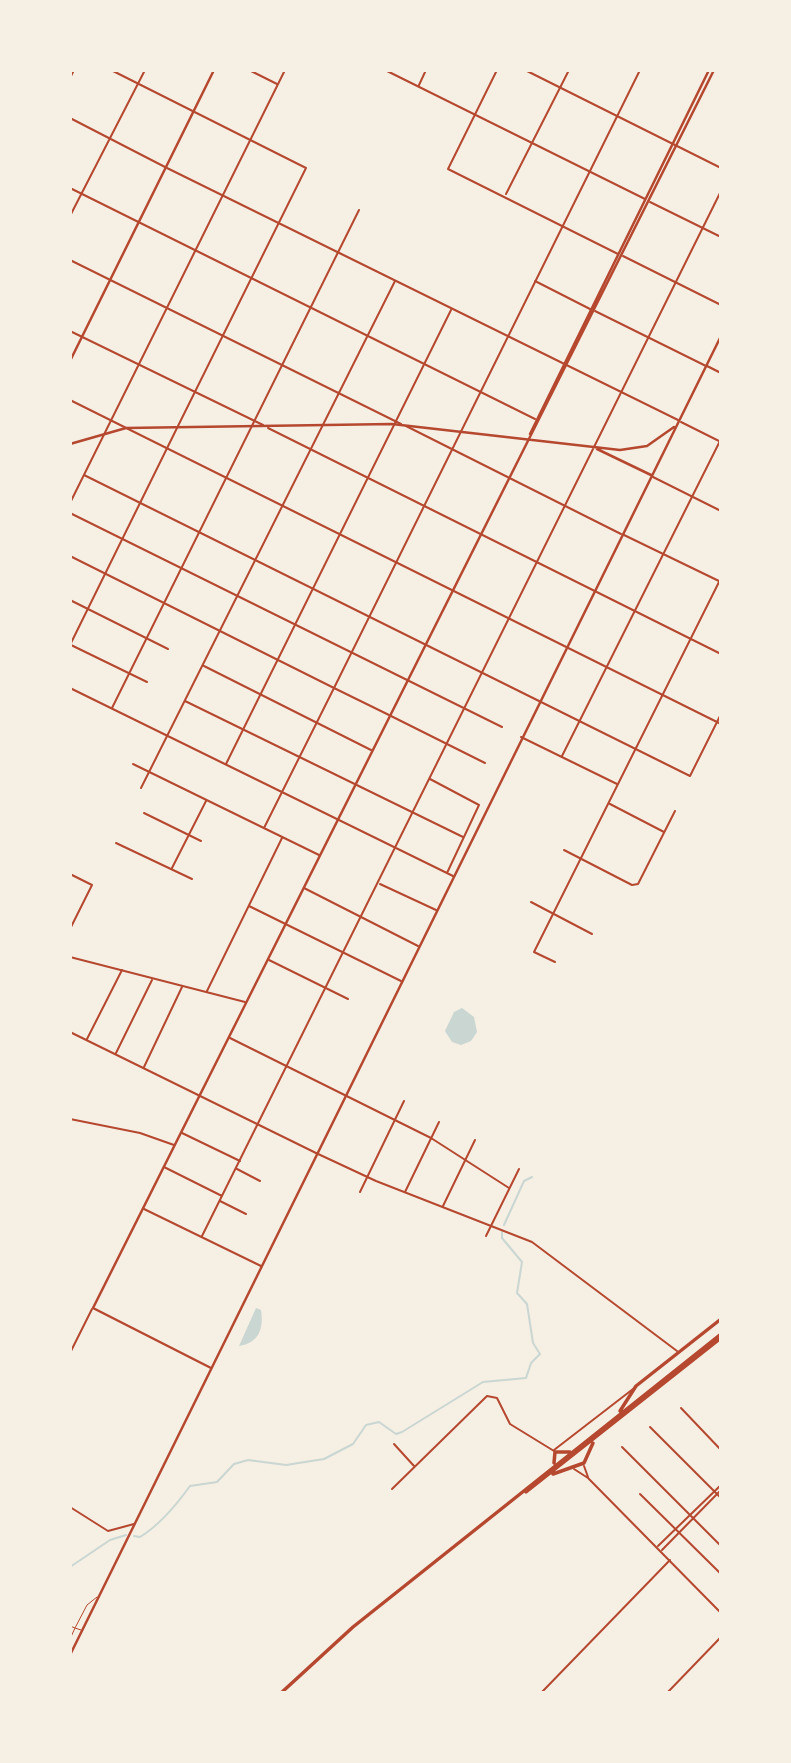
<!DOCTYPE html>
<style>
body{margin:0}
#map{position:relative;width:791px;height:1763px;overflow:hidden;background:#f6efe4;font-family:Roboto,sans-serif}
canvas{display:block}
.frame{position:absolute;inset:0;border:72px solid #f6efe4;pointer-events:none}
</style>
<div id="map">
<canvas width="791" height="1763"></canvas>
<div class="frame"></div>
</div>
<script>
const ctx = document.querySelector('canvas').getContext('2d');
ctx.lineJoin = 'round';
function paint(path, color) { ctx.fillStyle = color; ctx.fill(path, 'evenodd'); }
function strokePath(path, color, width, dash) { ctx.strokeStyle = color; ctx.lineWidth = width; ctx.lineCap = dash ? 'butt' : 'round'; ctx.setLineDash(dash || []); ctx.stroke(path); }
const water = new Path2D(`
 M462,1008L474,1017L477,1032L471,1041L461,1045L452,1042L445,1031L454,1012Z
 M256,1308L261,1310C264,1330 258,1343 239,1346Z`);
const stream = new Path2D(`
 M504,1225L524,1181L532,1177
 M134,1536L140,1537C160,1525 177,1504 190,1486L217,1482L234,1464L248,1460L286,1465L324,1459L353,1444L366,1425L379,1422L396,1434L402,1432L483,1382L526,1378L531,1363L540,1354L533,1343L527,1304L517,1293L522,1262L502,1238V1232
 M70,1567L110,1540L126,1535`);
const service = new Path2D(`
 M70,1626L75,1628L70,1639
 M81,1630L75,1628L87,1605L97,1597`);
const minor = new Path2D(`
 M111,70L306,168L178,426
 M249,70L277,84
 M385,70L645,199
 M497,70L448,169L618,254
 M70,78L74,70
 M419,85L426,70
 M70,118L165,167
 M70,188L535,419
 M506,194L569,70
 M650,202L721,237
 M70,216L145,70
 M623,256L721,305
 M70,260L401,424
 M70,331L263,425
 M70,400L721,724
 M681,422L721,442
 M268,428L721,654
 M84,475L690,776L721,714
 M653,477L721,511
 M70,503L285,70
 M70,513L502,727
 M624,535L721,582
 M70,556L334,688L264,828
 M70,600L168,649
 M71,645L147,682
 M204,666L371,750
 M70,688L453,876
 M185,701L463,837
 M112,708L359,210
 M391,716L485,763
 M521,737L617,784
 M562,756L721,439
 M133,764L319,855
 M226,764L451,310
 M430,779L479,805L447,873
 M141,788L395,281
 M610,804L664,832
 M144,813L201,841
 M116,843L192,879
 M564,850L632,885L638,884L675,811
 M172,868L206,801
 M70,874L92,885L70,929
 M380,884L436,910
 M304,888L418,946
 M531,902L592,934
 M249,906L401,981
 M269,960L348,999
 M555,962L534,952L721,578
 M207,991L282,838
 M70,1032L316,1153
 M230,1038L431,1138L509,1188
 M87,1039L122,970
 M116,1053L152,980
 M144,1067L182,987
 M70,1119L140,1133L174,1145
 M182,1133L240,1161
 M164,1167L222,1196
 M237,1169L260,1181
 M360,1192L404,1101
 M405,1192L439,1122
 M220,1201L246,1214
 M443,1206L475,1140
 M202,1236L593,449
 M486,1236L519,1169
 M681,1408L721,1450
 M650,1427L721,1498
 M394,1444L414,1466
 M622,1447L721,1546
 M554,1450L633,1389
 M392,1489L487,1396L497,1398L510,1424L554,1451
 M640,1494L721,1574
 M70,1507L108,1531L134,1524
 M658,1546L721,1485
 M662,1550L721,1490
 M541,1693L670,1560
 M667,1693L721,1637`);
const tertiary = new Path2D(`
 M525,70L721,168
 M167,168L678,420
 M535,281L590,309
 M595,311L706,366
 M406,426L621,534
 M594,447L721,191
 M70,645L177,428
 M389,715L334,688L640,70
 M70,957L245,1002
 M316,1153L376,1181L532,1242L677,1351
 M144,1209L261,1266
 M70,1353L92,1309
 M584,1466L588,1477
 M574,1469L588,1478L721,1613`);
const secondary = new Path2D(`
 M70,361L214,70
 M707,366L721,373
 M530,434L709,70
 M70,444L126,428L392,424L620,450L647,446L674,427
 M597,449L651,475
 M211,1368L93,1308L714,70
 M70,1655L721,336`);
const trunk = new Path2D(`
 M620,1411L636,1386L721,1319
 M554,1463L555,1452H570
 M553,1474L584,1463L593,1443
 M526,1492L721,1338
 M281,1693L353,1627L721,1334`);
paint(water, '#c9d6d2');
strokePath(stream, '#c9d6d2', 2);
strokePath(service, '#b5482f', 1);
strokePath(minor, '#b5482f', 2);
strokePath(tertiary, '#b5482f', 2);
strokePath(secondary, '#b5482f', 2.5);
strokePath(trunk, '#b5482f', 3.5);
</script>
